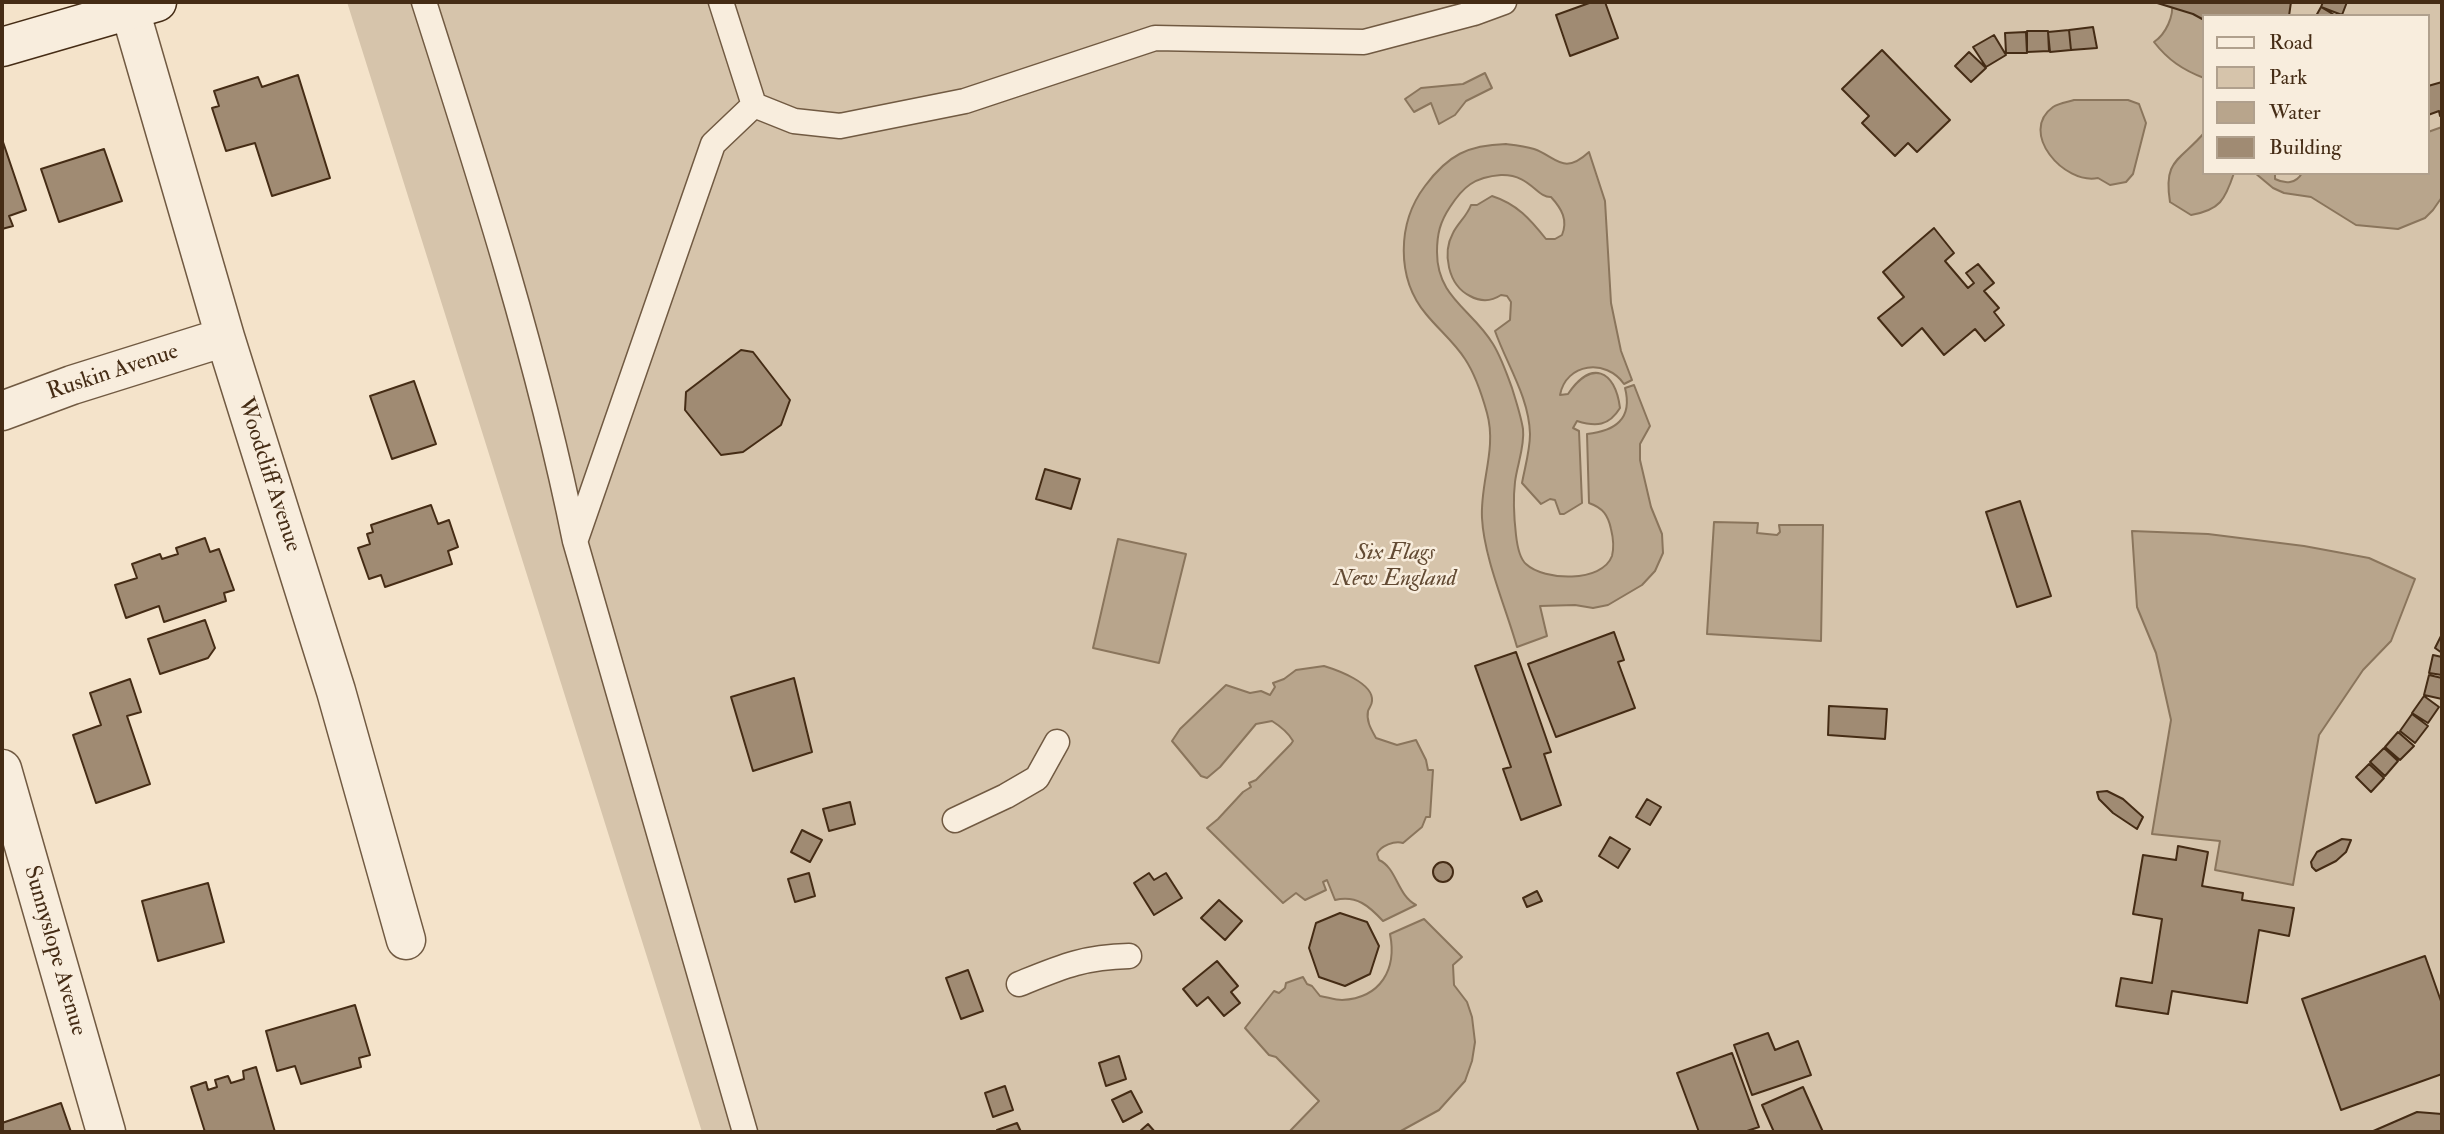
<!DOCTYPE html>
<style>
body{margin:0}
#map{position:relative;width:2444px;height:1134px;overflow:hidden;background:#f4e3ca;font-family:"IM FELL Double Pica",serif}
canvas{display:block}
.frame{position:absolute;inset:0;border:4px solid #452c15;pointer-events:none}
.legend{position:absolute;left:2202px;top:14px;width:228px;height:161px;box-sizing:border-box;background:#f8eddd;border:2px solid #b0a08d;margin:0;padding:9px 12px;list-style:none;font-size:21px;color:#452c15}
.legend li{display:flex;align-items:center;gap:14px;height:35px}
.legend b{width:35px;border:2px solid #b0a08d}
</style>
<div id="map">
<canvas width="2444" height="1134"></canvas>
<div class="frame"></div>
<ul class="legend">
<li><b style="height:9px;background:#f8eddd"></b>Road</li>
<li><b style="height:19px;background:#d6c4ab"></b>Park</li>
<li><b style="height:19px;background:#b8a58c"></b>Water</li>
<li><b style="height:19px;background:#a08b73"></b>Building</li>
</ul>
</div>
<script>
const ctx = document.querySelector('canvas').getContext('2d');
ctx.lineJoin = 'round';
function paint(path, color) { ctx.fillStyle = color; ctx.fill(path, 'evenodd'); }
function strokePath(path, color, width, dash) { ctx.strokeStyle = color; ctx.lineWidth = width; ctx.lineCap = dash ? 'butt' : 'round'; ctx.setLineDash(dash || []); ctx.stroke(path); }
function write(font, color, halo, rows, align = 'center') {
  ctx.font = font + ' "IM FELL Double Pica",serif'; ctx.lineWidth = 5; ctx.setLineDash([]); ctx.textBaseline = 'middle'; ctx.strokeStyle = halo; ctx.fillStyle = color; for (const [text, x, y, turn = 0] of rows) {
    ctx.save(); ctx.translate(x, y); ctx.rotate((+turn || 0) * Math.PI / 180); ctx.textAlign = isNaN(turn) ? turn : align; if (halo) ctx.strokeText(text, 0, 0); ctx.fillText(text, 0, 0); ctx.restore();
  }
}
const green = new Path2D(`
 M347,2H2442V1132H702ZM2204,16H2428V173H2204Z`);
const water = new Path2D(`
 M2172,2H2192L2222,16H2204V78C2183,70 2168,60 2154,42C2166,34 2174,16 2172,2Z
 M1485,73L1492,88L1466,101L1455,115L1439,124L1431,103L1414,112L1405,99L1421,88L1463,84Z
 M2074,100H2128L2139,104L2146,123L2133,174L2126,182L2110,185L2098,178C2064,185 2018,132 2053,107C2059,103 2068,102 2074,100Z
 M2442,127V197L2433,210L2425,218L2398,229L2356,225L2311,197L2284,193L2273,188L2255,173H2275V179C2285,184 2296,184 2302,173H2428V132Z
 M2204,133V173H2234C2225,200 2220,210 2191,215L2170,202C2163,159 2180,161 2204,133Z
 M1506,144C1515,145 1525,146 1534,149C1557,157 1563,176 1589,152L1605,201L1611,303L1621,351L1632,380L1624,384C1606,358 1566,363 1560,395L1568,394C1591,360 1615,369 1620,408C1609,426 1596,427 1577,421L1573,428L1579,431L1582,503L1564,514H1560L1555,500L1550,499L1541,504L1522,483C1525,467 1530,450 1530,434C1529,397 1507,365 1495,331L1510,320L1511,302L1507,296L1501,295C1492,301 1481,302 1470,296C1448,285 1442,253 1453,233C1458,223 1467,216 1471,205H1477L1492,196C1517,204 1530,219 1546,239H1555L1562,235C1568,220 1562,209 1551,197C1537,198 1530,174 1501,175C1474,177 1463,187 1450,207C1440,222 1437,234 1437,252C1437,298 1472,309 1493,344C1501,357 1507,374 1512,388C1516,401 1521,416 1523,429C1525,446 1517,465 1515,482C1513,499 1514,518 1516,535C1517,544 1519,558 1526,564C1544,581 1602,583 1612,556C1614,548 1613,537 1611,529C1608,515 1603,508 1589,503L1587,434C1615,431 1633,419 1625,388L1634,385L1650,426L1640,444V460L1651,507L1662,534L1663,553L1655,571L1642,585L1608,605L1593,608L1575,605L1540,606L1547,636L1517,647C1506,608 1484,558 1482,518C1480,482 1497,449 1487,413C1482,395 1475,374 1465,359C1454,342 1439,330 1426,314C1396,278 1397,223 1425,186C1448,155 1468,145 1506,144Z
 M1714,522L1758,523L1757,533L1777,535L1780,532L1779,525H1823L1821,641L1707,634Z
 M2132,531L2208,534L2304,546L2369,558L2415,579L2391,641L2363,670L2319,735L2293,885L2215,870L2220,841L2152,834L2171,720L2156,653L2137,607Z
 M1118,539L1186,554L1159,663L1093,648Z
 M1324,666C1337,670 1374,683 1372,701C1372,705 1369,708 1368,711C1366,721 1371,729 1376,738L1397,745L1416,740L1426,760L1428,770H1433L1430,817H1426L1422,827L1403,843C1395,840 1380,846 1377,854L1379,860C1397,868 1397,895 1416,905L1383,921C1369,906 1357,895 1335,900L1327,880L1323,882L1326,890L1305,900L1296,893L1283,903L1207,828L1218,819L1243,792L1251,787L1249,783L1256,780L1291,744L1293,741C1288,732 1280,726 1272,721L1256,724L1220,767L1207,778L1201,776L1172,741L1180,729L1226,685L1250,693L1261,691L1270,695L1275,687L1273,683L1284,679L1296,670Z
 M1424,919L1462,957L1453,965L1454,985L1467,1002L1472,1017L1475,1042L1472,1061L1465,1081L1439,1110L1399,1132H1289L1319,1101L1276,1057L1269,1055L1245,1028L1274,991L1279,993L1285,988L1286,983L1303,977L1307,984L1312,986L1320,996C1327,997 1335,1000 1342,1000C1381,998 1397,969 1390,934Z`);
const building = new Path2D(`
 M1592,2H1605L1618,38L1570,56L1556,15Z
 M2154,2H2291L2289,16H2204V20L2193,14Z
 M2323,2H2347L2342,15L2321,7Z
 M2321,7L2336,16H2316Z
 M2093,27L2097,48L2071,50L2069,30Z
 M2069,30L2071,50L2050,52L2048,32Z
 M2027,31H2048L2049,51L2027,52Z
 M2026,32L2027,53H2006L2005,33Z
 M1994,35L2006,55L1986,67L1973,47Z
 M1882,50L1950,120L1917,152L1908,143L1895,156L1862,123L1869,116L1842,89Z
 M1969,52L1986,68L1971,82L1955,66Z
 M298,75L330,178L272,196L255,143L226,151L212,108L219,106L214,91L258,77L262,87Z
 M2442,82V116H2440L2439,111L2428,115V86Z
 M2,139L26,210L9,216L13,226L2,229Z
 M104,149L122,201L59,222L41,169Z
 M1934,228L1954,253L1945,261L1968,288L1974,283L1966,273L1978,264L1994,283L1984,291L1999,308L1994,312L2004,325L1985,341L1975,329L1944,355L1922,328L1902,346L1878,318L1904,297L1883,272Z
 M741,350L753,352L790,400L781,425L743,452L721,455L685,410L686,392Z
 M414,381L436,444L392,459L370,396Z
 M1045,469L1080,479L1071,509L1036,499Z
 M2020,501L2051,596L2017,607L1986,512Z
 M431,505L438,524L449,520L458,547L448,551L452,564L385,587L381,575L369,579L358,548L370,544L367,534L373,532L371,525Z
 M205,538L210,552L219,549L234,590L224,593L226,601L164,622L159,606L126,618L115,585L137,578L132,564L160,554L162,559L178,554L176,548Z
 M205,620L215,648L208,658L160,674L148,639Z
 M1614,632L1624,660L1618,662L1635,708L1556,737L1528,664Z
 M2442,634V653L2435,648Z
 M1516,652L1551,752L1544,754L1561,805L1521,820L1503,769L1511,767L1475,666Z
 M2433,655L2442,657V675L2429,673Z
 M2429,675L2442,678V699L2424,695Z
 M794,678L812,752L753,771L731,697Z
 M130,679L141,712L127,716L150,784L96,803L73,735L101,725L90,693Z
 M2424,696L2439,707L2428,723L2412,713Z
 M1829,706L1887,709L1885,739L1828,735Z
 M2412,714L2428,726L2415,743L2400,731Z
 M2398,732L2414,746L2400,760L2385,747Z
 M2384,748L2398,761L2385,776L2370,762Z
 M2369,764L2384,778L2371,792L2356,777Z
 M2107,791L2123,799L2143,817L2137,829L2113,813L2099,799L2097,792Z
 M1647,799L1661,807L1650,825L1636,817Z
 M850,802L855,824L829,831L823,809Z
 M802,830L822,840L810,862L791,852Z
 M1610,837L1630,849L1618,868L1599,856Z
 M2342,839L2351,840L2346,852L2336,861L2316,871L2312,867L2311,862L2317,852Z
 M2178,846L2208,852L2202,886L2243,893L2242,900L2294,908L2289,936L2259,930L2247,1003L2172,991L2168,1014L2116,1006L2121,978L2152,983L2162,919L2133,914L2143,855L2176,860Z
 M1433 872a10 10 0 1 1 20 0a10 10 0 1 1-20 0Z
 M809,873L815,896L795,902L788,879Z
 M1149,873L1154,880L1166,873L1182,898L1154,915L1134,883Z
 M208,883L224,942L158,961L142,901Z
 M1537,891L1542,901L1527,907L1523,898Z
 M1219,900L1242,921L1225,940L1201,918Z
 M1340,913L1367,922L1379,946L1370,974L1345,986L1319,977L1309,948L1316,923Z
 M2425,956L2442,1004V1074L2341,1110L2302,999Z
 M1217,961L1238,986L1231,992L1240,1003L1224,1016L1208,997L1197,1006L1183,989Z
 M968,970L983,1011L961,1019L946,978Z
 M355,1005L370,1055L359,1058L361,1067L301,1084L295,1066L277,1071L266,1031Z
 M1768,1033L1775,1050L1798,1041L1811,1075L1752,1095L1734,1045Z
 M1732,1053L1759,1127L1744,1132H1699L1677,1073Z
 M1119,1056L1126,1079L1106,1086L1099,1063Z
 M256,1067L275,1132H205L191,1087L206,1082L208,1090L217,1087L215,1080L228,1076L231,1083L244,1079L243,1071Z
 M1005,1086L1013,1110L993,1117L985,1093Z
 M1803,1087L1823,1132H1774L1762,1105Z
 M1131,1091L1142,1112L1123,1122L1112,1100Z
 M61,1103L71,1132H2V1123Z
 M2417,1112L2442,1114V1132H2371Z
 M1017,1123L1021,1132H998L997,1130Z
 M1148,1124L1155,1132H1139Z`);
const service = new Path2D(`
 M424,2C481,180 538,358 575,541L745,1132
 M721,2L754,105L794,121L840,126L965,101L1155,38L1364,42L1474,13L1482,2
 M1474,13L1504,2
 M576,539L713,144L754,105
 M955,820L1006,796L1037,778L1057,742
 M1019,984C1061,967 1083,957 1129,956`);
const minor = new Path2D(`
 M130,10L225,337L336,691L406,940
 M2,411L72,385L225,337
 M2,769L106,1132`);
const secondary = new Path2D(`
 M2,47L157,2`);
const streetNames = [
 ["Ruskin Avenue",113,373,-18],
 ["Woodcliff Avenue",268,475,72],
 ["Sunnyslope Avenue",54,951,74]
];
const parkNames = [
 ["Six Flags",1395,554],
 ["New England",1395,580]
];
paint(green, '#d6c4ab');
paint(water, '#b8a58c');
strokePath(water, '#8a755c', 2);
paint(building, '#a08b73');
strokePath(building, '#452c15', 2);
strokePath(service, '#715a42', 27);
strokePath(minor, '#715a42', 41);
strokePath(secondary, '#452c15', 41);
strokePath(service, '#f8eddd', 24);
strokePath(minor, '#f8eddd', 38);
strokePath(secondary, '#f8eddd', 38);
write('23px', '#452c15', '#f8eddd', streetNames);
write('italic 23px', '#624a33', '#f8eddd', parkNames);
</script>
